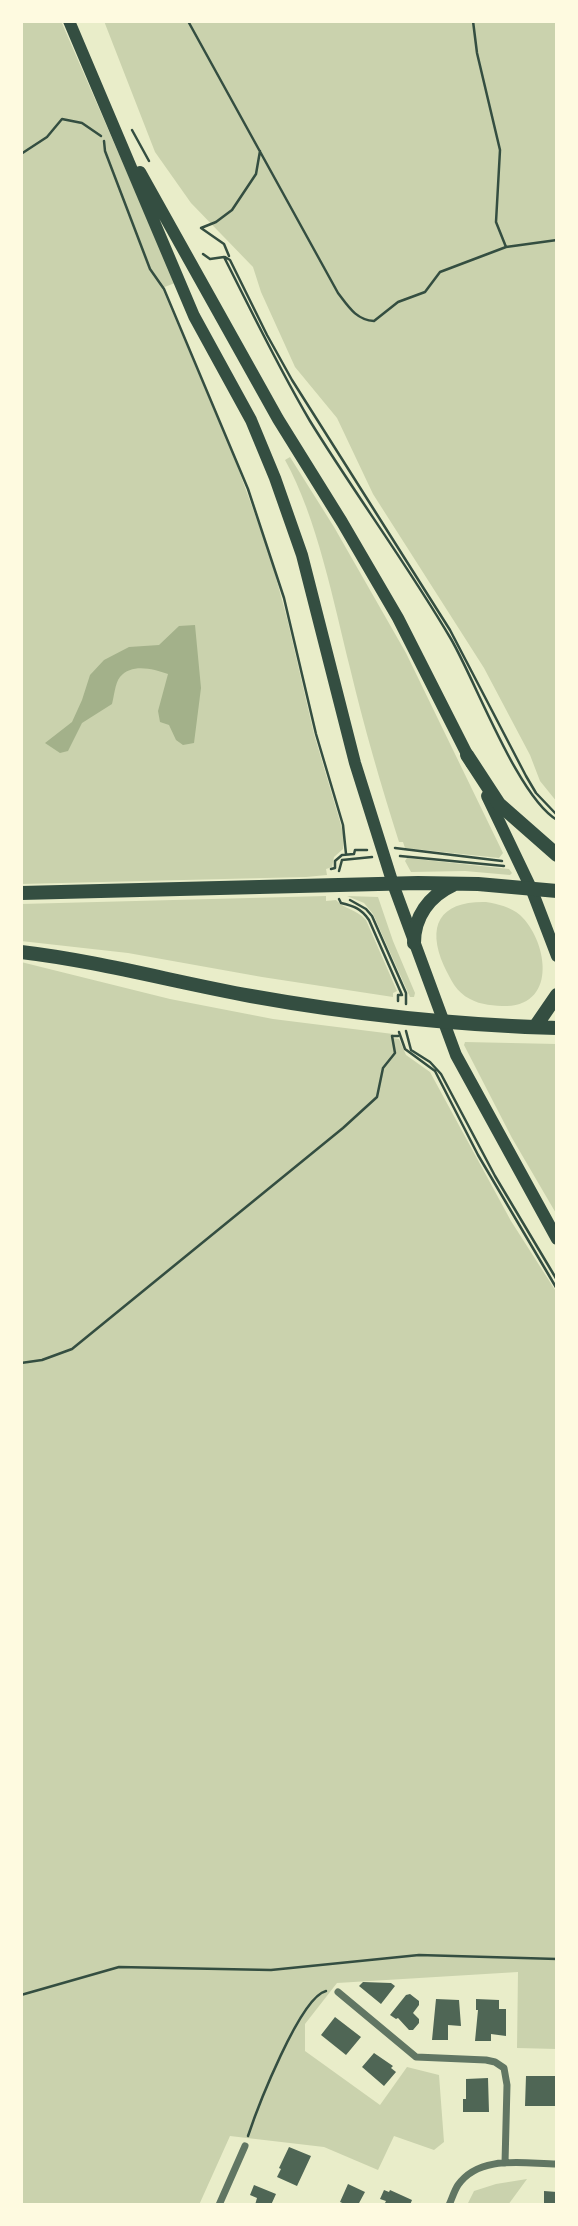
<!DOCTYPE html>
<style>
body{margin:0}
#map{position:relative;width:578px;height:2226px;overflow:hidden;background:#e9edc9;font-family:"Source Sans 3",sans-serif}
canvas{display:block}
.frame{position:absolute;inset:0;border:23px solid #fefae0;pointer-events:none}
</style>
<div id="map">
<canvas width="578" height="2226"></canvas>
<div class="frame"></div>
</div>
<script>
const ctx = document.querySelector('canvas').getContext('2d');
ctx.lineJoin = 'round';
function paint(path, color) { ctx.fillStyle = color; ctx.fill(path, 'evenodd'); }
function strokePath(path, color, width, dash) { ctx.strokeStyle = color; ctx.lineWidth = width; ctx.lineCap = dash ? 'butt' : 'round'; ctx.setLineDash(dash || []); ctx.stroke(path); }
const green = new Path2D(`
 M21,21H61L175,283L162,288L234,457L270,556L287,618L314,734L341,825L344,837L343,849L334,857L332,867L326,869L327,875L306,877L21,884Z
 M104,21H557V802L540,781L530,755L484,668L373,494L337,418L295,367L261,292L253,267L191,203L155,152Z
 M290,457L334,527L406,653L503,853L499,858L405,848L403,842H399C381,785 364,727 350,668C334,604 317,517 285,460Z
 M407,858L509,869L512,873L510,875L465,871L411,872L405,861Z
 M326,896V901L336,900C344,909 356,909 366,920L397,991L393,993V997L262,977L128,953L21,941V904Z
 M347,896L378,897L393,941L415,993L414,997H410L373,914L364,903Z
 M486,902C498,904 511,907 520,915C547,940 558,1004 507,1006C494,1006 481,1005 470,999C456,992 451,980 444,966C426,925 440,901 486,902Z
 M21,962L170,999L273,1019L393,1034V1038L399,1039L406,1055L430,1072L511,1221L557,1293V2049L517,2048L518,1972L337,1983L305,2024V2051L380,2105L407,2067L439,2075L444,2142L434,2150L394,2136L378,2170L324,2147L230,2136L199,2205H21Z
 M465,1042L557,1044V1215L512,1138L464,1045Z
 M527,2179L508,2205H467L474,2191L496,2184Z`);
const water = new Path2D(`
 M195,625L201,688L194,743L183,745L176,740L169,725L160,722L158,711L168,674C153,669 132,663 120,677C115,683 114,697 112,704L82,723L68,751L60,753L45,743L72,722L82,700L90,675L104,660L129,647L159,645L179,626Z`);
const building = new Path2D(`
 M363,1982L391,1983L395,1986L381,2004L359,1986Z
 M410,1994L419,2001V2005L413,2013L419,2019V2023L413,2030H409L398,2018L396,2019L390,2015L406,1995Z
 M436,1999L459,2000L461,2026L448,2025V2040H432Z
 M476,1999L499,2000V2009H506V2036L491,2034V2041H475L478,2010H476Z
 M335,2017L361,2037L346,2055L321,2035Z
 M374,2053L393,2066L391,2068L396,2072L384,2086L362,2067Z
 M526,2076H557V2106H525Z
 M488,2078L489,2112H463V2099H466V2079Z
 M289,2147L311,2156L297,2186L277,2177L281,2169L279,2168Z
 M348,2184L365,2192L358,2205H347L340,2202Z
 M254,2185L276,2194L271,2205H255L257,2198L250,2195Z
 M384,2190L389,2192L390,2190L412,2200L410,2205H384L386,2201L380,2199Z
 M544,2191L557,2192V2205H544Z`);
const path = new Path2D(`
 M188,21L338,293C348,306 356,320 374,321L398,302L425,292L440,272L506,247
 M473,21L477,53L500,150L496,222L506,247L557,240
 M132,130L149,161
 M104,141L105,151L150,269L164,289L248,489L284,598L316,734L343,825L346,854
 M21,154L47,137L62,119L82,123L101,136
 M203,254L210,259L224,257C252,312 278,367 310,421C355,494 407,564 451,639C476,682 518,797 557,820
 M229,256L224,244L201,228L216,222L232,210L256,174L260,151
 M225,257L230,260L267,335L292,380L450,630L526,776L536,793L557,815
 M395,848L502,861
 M400,856L504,866
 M331,869L335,868V861L342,855L354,854L355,850H367
 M339,871L342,860L372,857
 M339,899L341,903C353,906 361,908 369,920L402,995H398V1001
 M350,900L366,909L372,916L406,993V1004
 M406,1031L411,1050L430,1062L441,1074L495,1176L557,1280
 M399,1032L405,1049L435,1071L478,1155L557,1289
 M21,1363L42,1360L72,1349L343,1128L377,1097L383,1068L395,1053L392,1036H398
 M21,1995L119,1967L271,1970L419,1955L557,1959
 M248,2136C257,2109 300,1997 326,1991`);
const minor = new Path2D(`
 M338,1992L416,2057L486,2060L495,2062L504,2068L507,2085L505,2163
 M219,2205L245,2146
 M449,2205C452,2199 454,2191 458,2185C480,2154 525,2164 557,2164`);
const secondary = new Path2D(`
 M69,21L194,316L251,420L275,478L302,555L355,763L393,884L456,1055L557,1239
 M140,172L278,419L342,522L398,618L472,764
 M487,796L531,888L557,956`);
const primary = new Path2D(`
 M467,755L499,804L557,855
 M21,893L418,883L478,884L557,891
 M414,943C414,917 429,896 453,885
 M21,952C98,961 174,982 251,996C351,1014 455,1025 557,1028
 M535,1027L557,995`);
paint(green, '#cad2ad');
paint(water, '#a3b18a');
paint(building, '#4f6655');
strokePath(path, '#344e41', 2.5);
strokePath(minor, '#617663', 7);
strokePath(secondary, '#344e41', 12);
strokePath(primary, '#344e41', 14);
</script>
